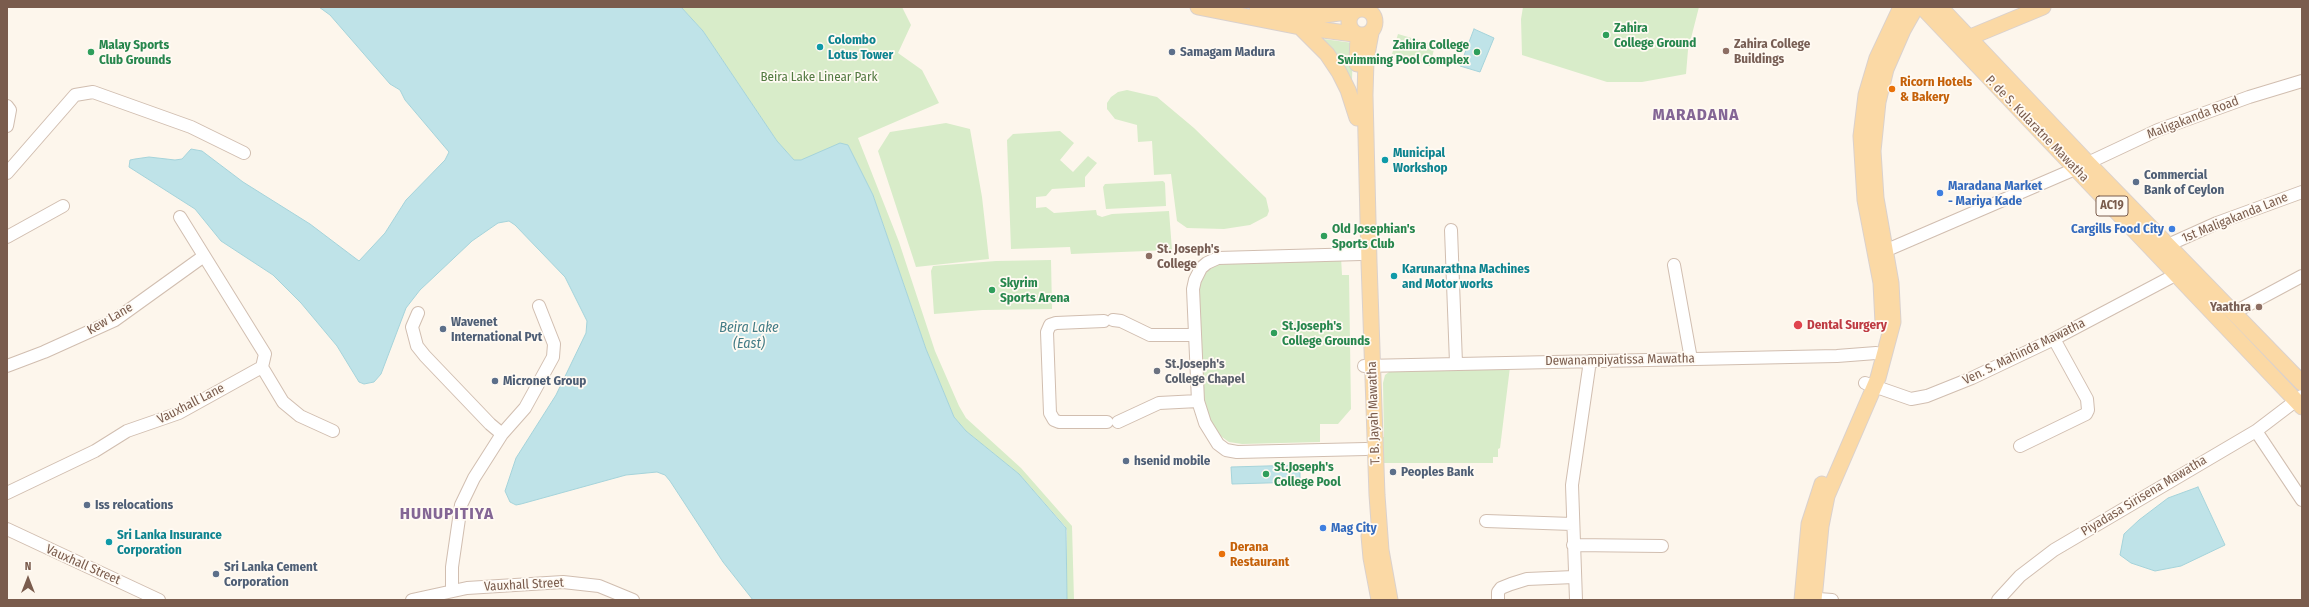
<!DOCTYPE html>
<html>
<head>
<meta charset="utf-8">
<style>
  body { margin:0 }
  #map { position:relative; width:2309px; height:607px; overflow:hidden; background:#fdf6ec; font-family:"Fira Sans Condensed",sans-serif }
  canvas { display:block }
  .frame { position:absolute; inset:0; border:8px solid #7a5c4d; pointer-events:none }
  .north { position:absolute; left:8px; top:559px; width:40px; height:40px; -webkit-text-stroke:3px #fffaf3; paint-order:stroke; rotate:0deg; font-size:11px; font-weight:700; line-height:16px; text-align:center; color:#7a5c4d }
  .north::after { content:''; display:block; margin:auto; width:14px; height:18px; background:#7a5c4d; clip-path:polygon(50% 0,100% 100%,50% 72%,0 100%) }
</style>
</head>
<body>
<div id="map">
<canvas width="2309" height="607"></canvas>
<div class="frame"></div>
<div class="north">N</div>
</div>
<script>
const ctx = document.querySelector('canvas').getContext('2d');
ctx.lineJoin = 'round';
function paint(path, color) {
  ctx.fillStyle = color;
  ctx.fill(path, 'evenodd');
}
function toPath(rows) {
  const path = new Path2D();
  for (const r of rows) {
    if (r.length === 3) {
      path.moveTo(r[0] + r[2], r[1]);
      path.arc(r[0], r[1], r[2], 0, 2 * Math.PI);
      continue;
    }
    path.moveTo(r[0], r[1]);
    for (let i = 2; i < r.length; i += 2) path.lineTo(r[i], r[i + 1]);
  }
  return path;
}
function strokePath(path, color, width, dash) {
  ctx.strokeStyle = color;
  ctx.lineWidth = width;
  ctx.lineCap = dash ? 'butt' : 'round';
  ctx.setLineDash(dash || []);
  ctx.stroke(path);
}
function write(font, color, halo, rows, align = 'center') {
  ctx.font = font + ' "Fira Sans Condensed",sans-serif';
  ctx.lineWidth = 3.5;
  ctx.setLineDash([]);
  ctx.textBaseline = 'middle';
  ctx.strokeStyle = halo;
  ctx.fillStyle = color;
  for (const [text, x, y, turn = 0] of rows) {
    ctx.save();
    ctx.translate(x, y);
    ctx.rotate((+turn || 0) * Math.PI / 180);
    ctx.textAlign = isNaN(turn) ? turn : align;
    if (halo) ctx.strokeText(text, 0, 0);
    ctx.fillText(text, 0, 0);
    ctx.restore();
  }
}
paint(toPath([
  [681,7,902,7,911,25,898,53,922,70,939,103,858,138,899,242,935,351,959,406,966,418,1021,468,1072,526,1074,600,1067,600,1067,531,1065,526,1019,474,966,431,954,417,926,349,873,195,848,145,801,160,794,160,777,141,703,31],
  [1523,7,1699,7,1688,50,1686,74,1642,82,1607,82,1522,55,1521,19],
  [1398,34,1435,45,1430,66,1392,54],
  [1316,38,1353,43,1352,81],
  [1127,90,1157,97,1194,128,1266,198,1269,211,1267,216,1250,225,1224,229,1187,228,1177,221,1171,174,1154,175,1152,141,1138,142,1137,125,1115,119,1107,109,1107,103,1111,97,1118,92],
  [946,123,970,129,982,197,989,259,916,267,878,151,890,132],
  [1060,131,1074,143,1060,160,1073,172,1088,156,1097,163,1085,177,1085,187,1052,189,1046,196,1036,197,1036,208,1046,207,1054,213,1096,210,1097,215,1102,217,1112,214,1169,211,1172,250,1071,254,1070,247,1011,249,1007,140,1013,134],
  [1163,181,1165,183,1166,206,1106,209,1103,187,1105,184],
  [1341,257,1342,275,1349,275,1351,409,1338,424,1320,424,1320,442,1242,444,1229,442,1222,437,1216,431,1204,408,1197,286,1201,277,1216,264,1228,262],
  [1051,260,1052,309,983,310,934,314,931,271,933,266,996,261],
  [1510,367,1500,448,1498,449,1498,457,1493,457,1493,463,1380,463,1379,437,1384,437,1383,383,1385,375,1389,372]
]), '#d8ecc9');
const water = toPath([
  [319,7,681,7,703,31,777,141,794,160,801,160,840,143,848,145,873,195,926,349,954,417,966,431,1019,474,1066,528,1067,600,753,600,723,562,670,481,665,475,657,472,626,475,521,504,516,505,510,502,505,491,516,458,556,395,586,333,587,321,565,277,515,225,509,221,498,223,472,241,420,290,406,308,381,374,374,382,364,384,359,382,337,346,301,303,273,275,221,241,195,209,129,167,130,160,135,159,149,157,175,160,182,159,191,149,202,151,243,182,310,224,359,261,385,233,406,200,445,160,449,152,405,100,400,90,390,84,330,15,319,7],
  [1474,29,1494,38,1480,72,1460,66,1474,29],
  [1300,465,1300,482,1232,484,1231,467,1300,465],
  [2198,487,2225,545,2181,566,2155,571,2131,563,2120,555,2124,534,2139,520,2168,498,2198,487]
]);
paint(water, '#bfe3e8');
strokePath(water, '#a5d3da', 1);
const minor = toPath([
  [7,106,10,110,7,126],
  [7,173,75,95,93,92,191,127,244,153],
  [180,217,265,354,262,367],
  [1451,230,1456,363],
  [7,237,63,206],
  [2168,245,2217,223,2302,192],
  [1887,250,2075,169,2158,130,2249,97,2302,81],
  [1361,254,1218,258,1207,263,1201,268,1195,280,1193,289,1198,401,1205,423,1218,444,1226,450,1237,452,1366,449],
  [1674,265,1691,359],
  [418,313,412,327,417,346,425,356,490,424,502,434],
  [2233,313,2302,276],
  [1113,320,1121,321,1150,335,1195,335],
  [1104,321,1056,323,1050,325,1047,332,1050,413,1054,420,1059,422,1107,422],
  [7,366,44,352,115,320,204,256],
  [1364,366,1837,356,1876,353],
  [1865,383,1911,399,1927,396,1972,378,2054,339,2177,274],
  [1118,422,1159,403,1198,401],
  [2256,431,2302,500],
  [2020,446,2086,414,2088,410,2087,399,2054,339],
  [7,493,95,451,127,431,179,413,262,367,283,402,300,416,333,431],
  [1486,521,1572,524],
  [7,529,159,600],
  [1573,545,1662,546],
  [452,590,452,567,461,505,474,478,502,434,525,408,553,357,554,344,539,306],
  [1805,598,1832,600],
  [412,600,467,588,563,582,599,586,633,600],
  [1498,600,1498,592,1501,588,1511,584,1527,579,1574,577],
  [1576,600,1572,485,1590,361],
  [1998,600,2020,576,2054,550,2256,431,2302,396]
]);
const major = toPath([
  [1198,7,1300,27,1354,34],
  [1257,7,1324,15,1354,11],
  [1922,7,2302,407],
  [1940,7,2088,163,2302,383],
  [1362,22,13],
  [1300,27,1327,54,1339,72,1348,90,1357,118],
  [1371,33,1366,60,1365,95,1369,262,1377,495,1381,550,1390,600],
  [1968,38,2043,7],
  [1357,64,1358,35],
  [1883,323,1881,283,1865,200,1861,136,1866,95,1877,58,1901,7],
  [1369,536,1371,558,1379,600],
  [1802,600,1809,524,1822,484],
  [1814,600,1821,526,1827,496,1878,378,1893,322,1891,283,1876,198,1873,151,1878,102,1886,69,1903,30,1916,7]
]);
strokePath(minor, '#d1beb0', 14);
strokePath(major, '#dad1cd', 17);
strokePath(minor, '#fff', 12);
strokePath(major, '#fbd9a5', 15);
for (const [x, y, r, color] of [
  [1606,35,4,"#2e9e5b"],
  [820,47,4,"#0f9aa8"],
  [1726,51,4,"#8d6e63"],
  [91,52,4,"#2e9e5b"],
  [1172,52,4,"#5c6f8a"],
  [1477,52,4,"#2e9e5b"],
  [1892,89,4,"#e8710a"],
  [1385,160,4,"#0f9aa8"],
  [2136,182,4,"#5c6f8a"],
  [1940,193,4,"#3f7fe0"],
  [2172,229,4,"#3f7fe0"],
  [1324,236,4,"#2e9e5b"],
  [1149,256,4,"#8d6e63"],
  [1394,276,4,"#0f9aa8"],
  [992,290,4,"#2e9e5b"],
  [2259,307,4,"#8d6e63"],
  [1798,325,5,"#e0444e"],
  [443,329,4,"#5c6f8a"],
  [1274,333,4,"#2e9e5b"],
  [1157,371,4,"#6b7280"],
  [495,381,4,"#5c6f8a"],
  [1126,461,4,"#5c6f8a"],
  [1393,472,4,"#5c6f8a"],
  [1266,474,4,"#2e9e5b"],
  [87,505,4,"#5c6f8a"],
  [1323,528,4,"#3f7fe0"],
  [109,542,4,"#0f9aa8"],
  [1222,554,4,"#e8710a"],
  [216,574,4,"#5c6f8a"]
]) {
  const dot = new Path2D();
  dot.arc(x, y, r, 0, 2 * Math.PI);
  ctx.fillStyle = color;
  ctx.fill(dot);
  strokePath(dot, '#fffaf3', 1.5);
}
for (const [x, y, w] of [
  [2112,206,32]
]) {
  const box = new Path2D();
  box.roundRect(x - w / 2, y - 10, w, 20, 3);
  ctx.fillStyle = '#fffaf3';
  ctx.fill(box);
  strokePath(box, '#7a5c4d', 1);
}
write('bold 12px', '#7a5c4d', null, [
  ["AC19",2112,206]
]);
write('bold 13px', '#27864d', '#fffaf3', [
  ["Zahira",1614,28],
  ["College Ground",1614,43],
  ["Malay Sports",99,45],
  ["Club Grounds",99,60],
  ["Zahira College",1469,45,"right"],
  ["Swimming Pool Complex",1469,60,"right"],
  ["Old Josephian's",1332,229],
  ["Sports Club",1332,244],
  ["Skyrim",1000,283],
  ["Sports Arena",1000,298],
  ["St.Joseph's",1282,326],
  ["College Grounds",1282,341],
  ["St.Joseph's",1274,467],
  ["College Pool",1274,482]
], 'left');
write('bold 13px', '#0d838f', '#fffaf3', [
  ["Colombo",828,40],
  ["Lotus Tower",828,55],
  ["Municipal",1393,153],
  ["Workshop",1393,168],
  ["Karunarathna Machines",1402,269],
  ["and Motor works",1402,284],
  ["Sri Lanka Insurance",117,535],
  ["Corporation",117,550]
], 'left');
write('bold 13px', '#785e54', '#fffaf3', [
  ["Zahira College",1734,44],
  ["Buildings",1734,59],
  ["St. Joseph's",1157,249],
  ["College",1157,264],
  ["Yaathra",2251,307,"right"]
], 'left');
write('bold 13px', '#4e5e75', '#fffaf3', [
  ["Samagam Madura",1180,52],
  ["Commercial",2144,175],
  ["Bank of Ceylon",2144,190],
  ["Wavenet",451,322],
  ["International Pvt",451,337],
  ["Micronet Group",503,381],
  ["hsenid mobile",1134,461],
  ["Peoples Bank",1401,472],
  ["Iss relocations",95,505],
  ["Sri Lanka Cement",224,567],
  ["Corporation",224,582]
], 'left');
write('13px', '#537a41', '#fffaf3', [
  ["Beira Lake Linear Park",819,77]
]);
write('bold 13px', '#c56008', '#fffaf3', [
  ["Ricorn Hotels",1900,82],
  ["& Bakery",1900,97],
  ["Derana",1230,547],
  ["Restaurant",1230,562]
], 'left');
write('13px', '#7a5c4d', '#fffaf3', [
  ["Maligakanda Road",2193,118,-21],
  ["P. de S. Kularatne Mawatha",2037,129,46],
  ["1st Maligakanda Lane",2235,218,-22],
  ["Kew Lane",110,319,-30],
  ["Ven. S. Mahinda Mawatha",2024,352,-26],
  ["Dewanampiyatissa Mawatha",1620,360,-1],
  ["Vauxhall Lane",191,404,-27],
  ["T. B. Jayah Mawatha",1374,413,-92],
  ["Piyadasa Sirisena Mawatha",2144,496,-31],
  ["Vauxhall Street",83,565,24],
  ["Vauxhall Street",524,585,-3]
]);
write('bold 13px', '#366cbe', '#fffaf3', [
  ["Maradana Market",1948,186],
  ["- Mariya Kade",1948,201],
  ["Cargills Food City",2164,229,"right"],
  ["Mag City",1331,528]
], 'left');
write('bold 13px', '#be3a42', '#fffaf3', [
  ["Dental Surgery",1807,325]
], 'left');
write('bold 13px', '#5b616d', '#fffaf3', [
  ["St.Joseph's",1165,364],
  ["College Chapel",1165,379]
], 'left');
write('italic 14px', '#437c86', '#fffaf3', [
  ["Beira Lake",749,328],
  ["(East)",749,344]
]);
ctx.letterSpacing = '1px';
write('bold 17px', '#846695', '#fffaf3', [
  ["MARADANA",1696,115],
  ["HUNUPITIYA",447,514]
]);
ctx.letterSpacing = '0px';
</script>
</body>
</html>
